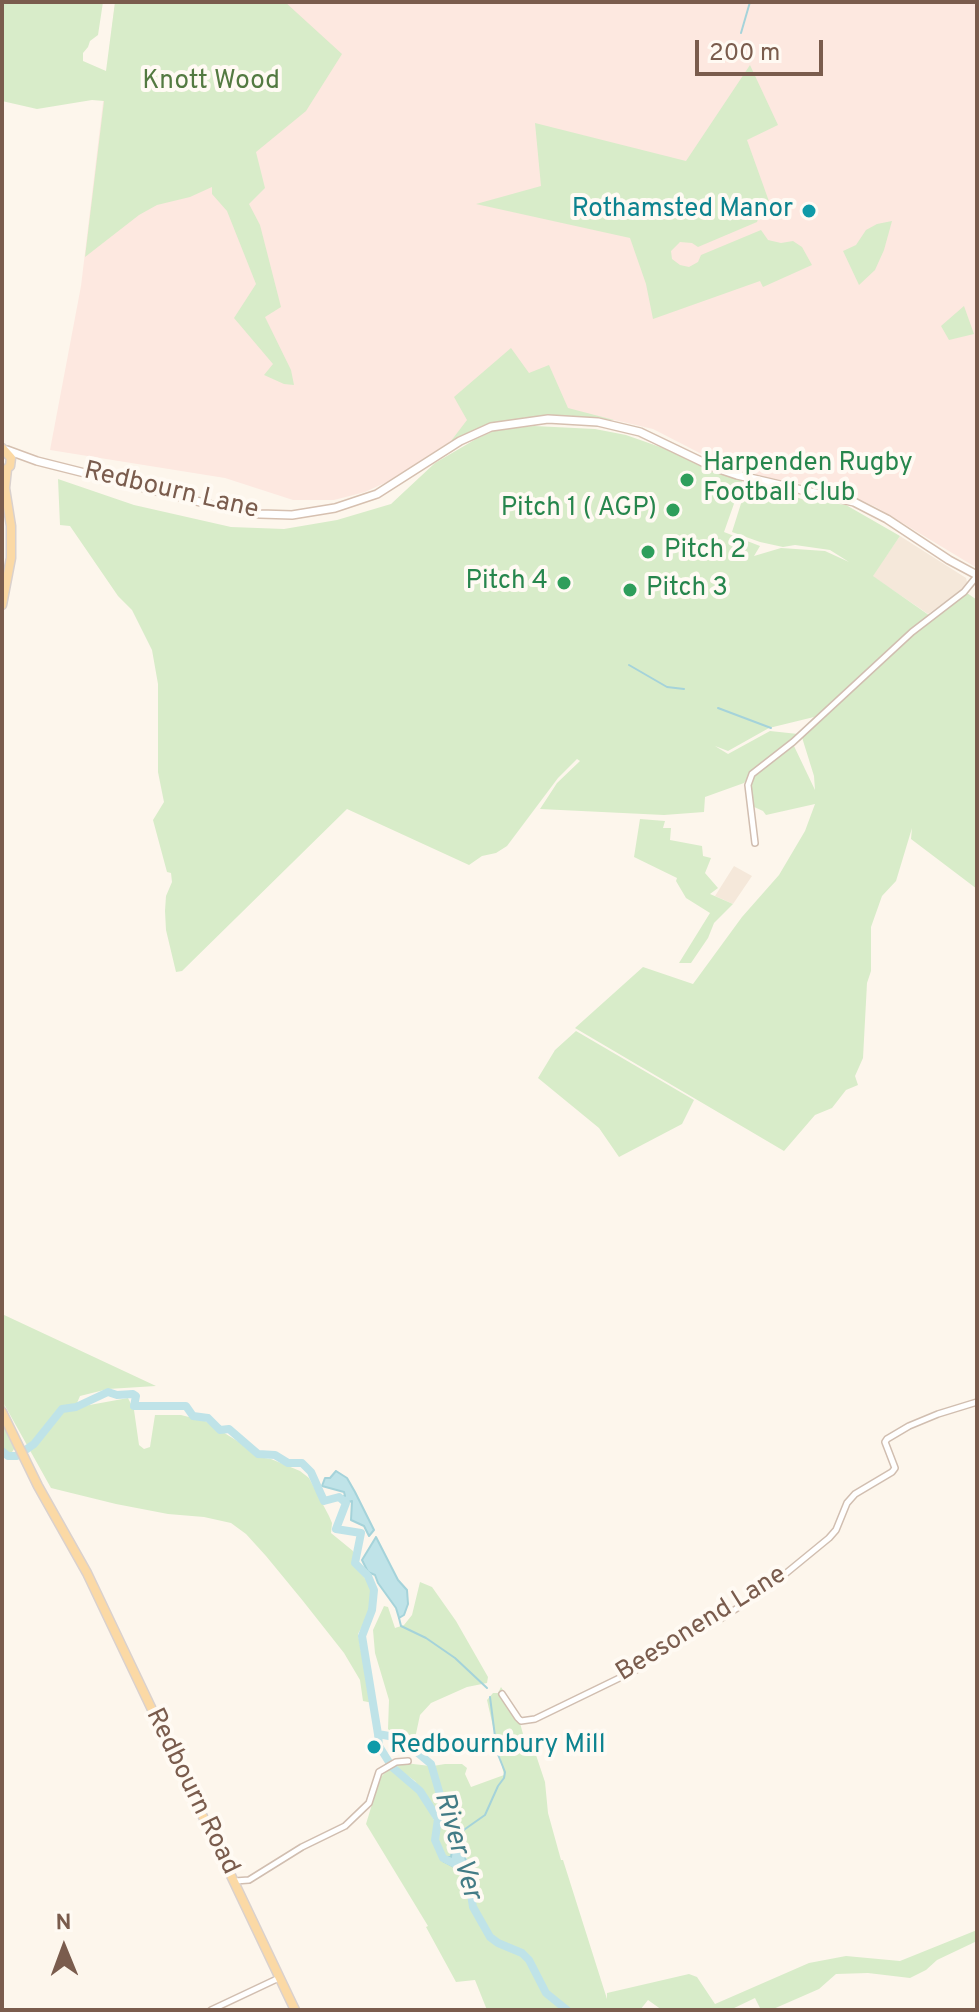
<!DOCTYPE html>
<html>
<head>
<meta charset="utf-8">
<style>
  body { margin:0 }
  #map { position:relative; width:979px; height:2012px; overflow:hidden; background:#fdf6ec; font-family:Overpass,sans-serif }
  canvas { display:block }
  .frame { position:absolute; inset:0; border:4px solid #7a5c4d; pointer-events:none }
  .north { position:absolute; left:24px; top:1908px; width:80px; height:80px; -webkit-text-stroke:6px #fffaf3; paint-order:stroke; rotate:359deg; font-size:22px; font-weight:700; line-height:32px; text-align:center; color:#7a5c4d }
  .north::after { content:''; display:block; margin:auto; width:28px; height:36px; background:#7a5c4d; clip-path:polygon(50% 0,100% 100%,50% 72%,0 100%) }
  .scale { position:absolute; left:695px; top:40px; width:128px; height:36px; box-sizing:border-box; border:4px solid #7a5c4d; border-top:0; padding-left:10px; font-size:24px; line-height:28px; white-space:nowrap; color:#7a5c4d; -webkit-text-stroke:6px #fffaf3; paint-order:stroke }
</style>
</head>
<body>
<div id="map">
<canvas width="979" height="2012"></canvas>
<div class="frame"></div>
<div class="north">N</div>
<div class="scale">200 m</div>
</div>
<script>
const ctx = document.querySelector('canvas').getContext('2d');
ctx.lineJoin = 'round';
function paint(path, color) {
  ctx.fillStyle = color;
  ctx.fill(path, 'evenodd');
}
function toPath(rows) {
  const path = new Path2D();
  for (const r of rows) {
    path.moveTo(r[0], r[1]);
    for (let i = 2; i < r.length; i += 2) path.lineTo(r[i], r[i + 1]);
  }
  return path;
}
function strokePath(path, color, width, dash) {
  ctx.strokeStyle = color;
  ctx.lineWidth = width;
  ctx.lineCap = dash ? 'butt' : 'round';
  ctx.setLineDash(dash || []);
  ctx.stroke(path);
}
function write(font, color, halo, rows, align = 'center') {
  ctx.font = font + ' Overpass,sans-serif';
  ctx.lineWidth = 8;
  ctx.setLineDash([]);
  ctx.textBaseline = 'middle';
  ctx.strokeStyle = halo;
  ctx.fillStyle = color;
  for (const [text, x, y, turn = 0] of rows) {
    ctx.save();
    ctx.translate(x, y);
    ctx.rotate((+turn || 0) * Math.PI / 180);
    ctx.textAlign = isNaN(turn) ? turn : align;
    if (halo) ctx.strokeText(text, 0, 0);
    ctx.fillText(text, 0, 0);
    ctx.restore();
  }
}
paint(toPath([
  [900,536,966,578,968,586,928,614,872,576],
  [734,866,752,876,733,904,715,896]
]), '#f5e8da');
paint(toPath([
  [115,2,977,2,977,568,876,507,840,491,760,476,725,466,653,429,614,420,528,417,492,423,451,441,389,481,365,492,334,500,293,500,225,478,50,450,81,286]
]), '#fde8e0');
paint(toPath([
  [2,2,103,2,98,35,90,41,88,47,83,53,83,61,106,71,115,2,285,2,342,54,306,111,256,152,265,188,249,204,260,225,281,307,265,317,291,370,294,385,284,384,264,375,273,364,234,318,256,284,227,211,212,194,212,187,190,197,157,205,139,215,85,257,104,101,92,100,37,109,2,101],
  [750,65,778,125,747,140,771,207,760,213,757,222,698,247,692,243,680,242,671,251,672,259,680,265,689,267,698,262,701,255,761,230,768,240,781,243,793,241,802,247,812,265,763,287,760,281,653,319,646,284,630,238,476,204,541,186,535,123,686,161],
  [892,221,884,250,875,270,859,285,843,251,856,245,866,230,877,224],
  [964,306,974,334,949,340,941,326],
  [511,348,529,373,549,365,568,408,614,420,528,417,492,423,451,441,467,420,454,397],
  [534,426,595,429,626,435,680,454,742,481,724,532,760,546,754,556,781,548,825,551,849,562,830,550,795,545,783,547,760,542,732,532,744,494,744,482,802,499,846,505,900,536,873,576,933,618,967,593,977,600,977,889,911,839,912,828,896,881,882,896,871,927,871,971,867,983,863,1058,855,1076,858,1085,846,1090,832,1108,815,1115,784,1151,575,1028,643,967,693,984,742,917,779,875,805,831,815,804,766,815,763,811,752,806,749,788,753,777,794,746,815,790,814,776,800,731,814,717,769,728,728,751,715,746,728,754,770,731,798,734,753,770,744,783,705,797,704,812,664,815,540,809,557,783,580,761,577,759,558,778,507,846,496,853,482,856,469,865,347,809,182,971,176,972,166,930,165,911,166,896,172,882,171,873,167,872,153,820,164,802,158,772,158,684,152,650,132,610,118,596,70,526,60,525,58,479,134,505,231,527,284,529,337,520,391,504,435,463,476,439,496,430],
  [640,819,665,821,663,828,671,828,670,840,702,846,703,856,711,858,705,873,718,888,710,894,733,904,714,923,708,938,691,963,679,963,710,913,686,898,676,881,677,878,634,857],
  [576,1031,694,1100,682,1124,619,1157,599,1128,538,1078,555,1050],
  [2,1314,156,1386,108,1389,80,1396,77,1403,84,1406,128,1398,134,1410,139,1445,144,1449,150,1447,155,1415,181,1415,205,1421,247,1447,258,1457,271,1459,300,1471,309,1478,329,1516,332,1523,331,1533,353,1551,353,1565,369,1583,371,1595,368,1615,358,1634,365,1674,373,1703,363,1701,360,1680,344,1653,303,1601,266,1556,246,1534,231,1523,204,1517,168,1514,116,1504,51,1488,4,1404,19,1442,12,1452,2,1454],
  [420,1582,432,1587,456,1621,488,1677,487,1683,467,1687,431,1703,420,1715,414,1743,394,1735,388,1729,389,1700,375,1653,373,1630,384,1606,388,1607,395,1628,404,1625,412,1615],
  [501,1687,508,1698,506,1707,520,1723,523,1734,536,1755,545,1782,548,1813,561,1860,563,1860,607,1999,607,1993,689,1974,697,1977,715,2004,809,1963,846,1956,900,1961,977,1930,977,1941,937,1960,926,1970,910,1978,868,1973,836,1974,819,1989,771,2010,761,2010,755,1998,730,2010,662,2010,648,2000,640,2010,570,2010,547,1992,530,1959,523,1951,491,1936,473,1907,472,1892,475,1889,465,1853,460,1850,460,1835,444,1804,436,1780,433,1766,445,1764,462,1764,467,1768,465,1774,471,1787,504,1775,487,1700,493,1693,498,1693],
  [405,1763,430,1766,441,1803,453,1828,451,1857,446,1857,438,1840,440,1819,434,1809,415,1781,393,1765],
  [390,1767,421,1796,435,1822,433,1838,440,1858,444,1862,461,1871,472,1909,489,1938,497,1945,521,1953,528,1962,544,1995,564,2010,487,2010,475,1980,456,1982,426,1927,428,1926,366,1824,380,1778]
]), '#d8ecc9');
const water = toPath([
  [336,1471,347,1478,355,1492,374,1530,369,1536,364,1526,351,1520,352,1501,346,1503,339,1497,345,1496,344,1492,322,1486,325,1478,330,1478,336,1471],
  [376,1537,398,1580,407,1590,408,1604,404,1615,399,1618,396,1608,378,1583,375,1575,368,1572,362,1560,376,1537],
  [455,1828,459,1835,459,1851,464,1854,475,1889,473,1895,469,1896,462,1871,443,1861,446,1857,451,1857,455,1828]
]);
paint(water, '#bfe3e8');
strokePath(water, '#a5d3da', 2);
strokePath(toPath([
  [741,33,750,2],
  [629,665,667,687,684,689],
  [718,708,771,728],
  [399,1618,401,1626,426,1638,455,1658,487,1688],
  [458,1834,485,1815,498,1786,504,1778,505,1772,497,1752,490,1697]
]), '#a5d3da', 2);
strokePath(toPath([
  [2,1451,8,1456,17,1456,34,1444,62,1409,76,1407,108,1392,117,1395,133,1394,136,1396,134,1406,186,1406,193,1416,208,1418,220,1430,229,1429,258,1454,275,1455,288,1463,302,1463,311,1472,324,1501,339,1497,346,1503,336,1529,361,1533,355,1563,368,1576,374,1590,372,1610,362,1636,378,1734,400,1738,431,1764,443,1805,455,1828,455,1837],
  [378,1734,379,1746,392,1767,420,1791,438,1819,435,1840,443,1858,453,1863],
  [470,1888,473,1907,490,1937,498,1943,522,1953,529,1960,546,1993,567,2010]
]), '#bfe3e8', 8);
const minor = toPath([
  [755,843,748,785,752,774,793,742,912,632,964,592,977,576],
  [502,1694,518,1718,521,1721,535,1719,638,1669,673,1643,722,1618,768,1588,829,1538,836,1530,847,1503,855,1494,892,1472,895,1468,885,1442,887,1439,909,1426,938,1414,977,1402],
  [235,1881,249,1880,302,1847,345,1826,369,1803,379,1772,396,1762,408,1761],
  [211,2010,279,1978]
]);
const secondary = toPath([
  [7,450,37,461,224,508,260,514,292,515,335,508,377,494,460,441,491,427,548,419,598,422,640,432,713,467,737,475,854,502,887,519,949,560,977,575]
]);
const primary = toPath([
  [2,448,11,458,10,466,3,472],
  [2,605,11,558,11,526,5,488,7,469],
  [2,1412,38,1486,87,1573,295,2010]
]);
strokePath(minor, '#d1beb0', 8);
strokePath(secondary, '#d6c0b0', 10);
strokePath(primary, '#dad1cd', 11);
strokePath(minor, '#fff', 5);
strokePath(secondary, '#fff', 7);
strokePath(primary, '#fbd9a5', 8);
for (const [x, y, r, color] of [
  [809,211,8,"#0f9aa8"],
  [687,480,8,"#2e9e5b"],
  [673,510,8,"#2e9e5b"],
  [648,552,8,"#2e9e5b"],
  [564,583,8,"#2e9e5b"],
  [630,590,8,"#2e9e5b"],
  [374,1747,8,"#0f9aa8"]
]) {
  const dot = new Path2D();
  dot.arc(x, y, r, 0, 2 * Math.PI);
  ctx.fillStyle = color;
  ctx.fill(dot);
  strokePath(dot, '#fffaf3', 3);
}
write('26px', '#537a41', '#fffaf3', [
  ["Knott Wood",211,83]
]);
write('26px', '#0d838f', '#fffaf3', [
  ["Rothamsted Manor",793,211],
  ["Redbournbury Mill",390,1747,"left"]
], 'right');
write('26px', '#27864d', '#fffaf3', [
  ["Harpenden Rugby",703,465],
  ["Football Club",703,495],
  ["Pitch 1 ( AGP)",657,510,"right"],
  ["Pitch 2",664,552],
  ["Pitch 4",548,583,"right"],
  ["Pitch 3",646,590]
], 'left');
write('26px', '#7a5c4d', '#fffaf3', [
  ["Redbourn Lane",171,492,13],
  ["Beesonend Lane",702,1625,-32],
  ["Redbourn Road",191,1792,64]
]);
write('italic 28px', '#437c86', '#fffaf3', [
  ["River Ver",456,1846,74]
]);
</script>
</body>
</html>
